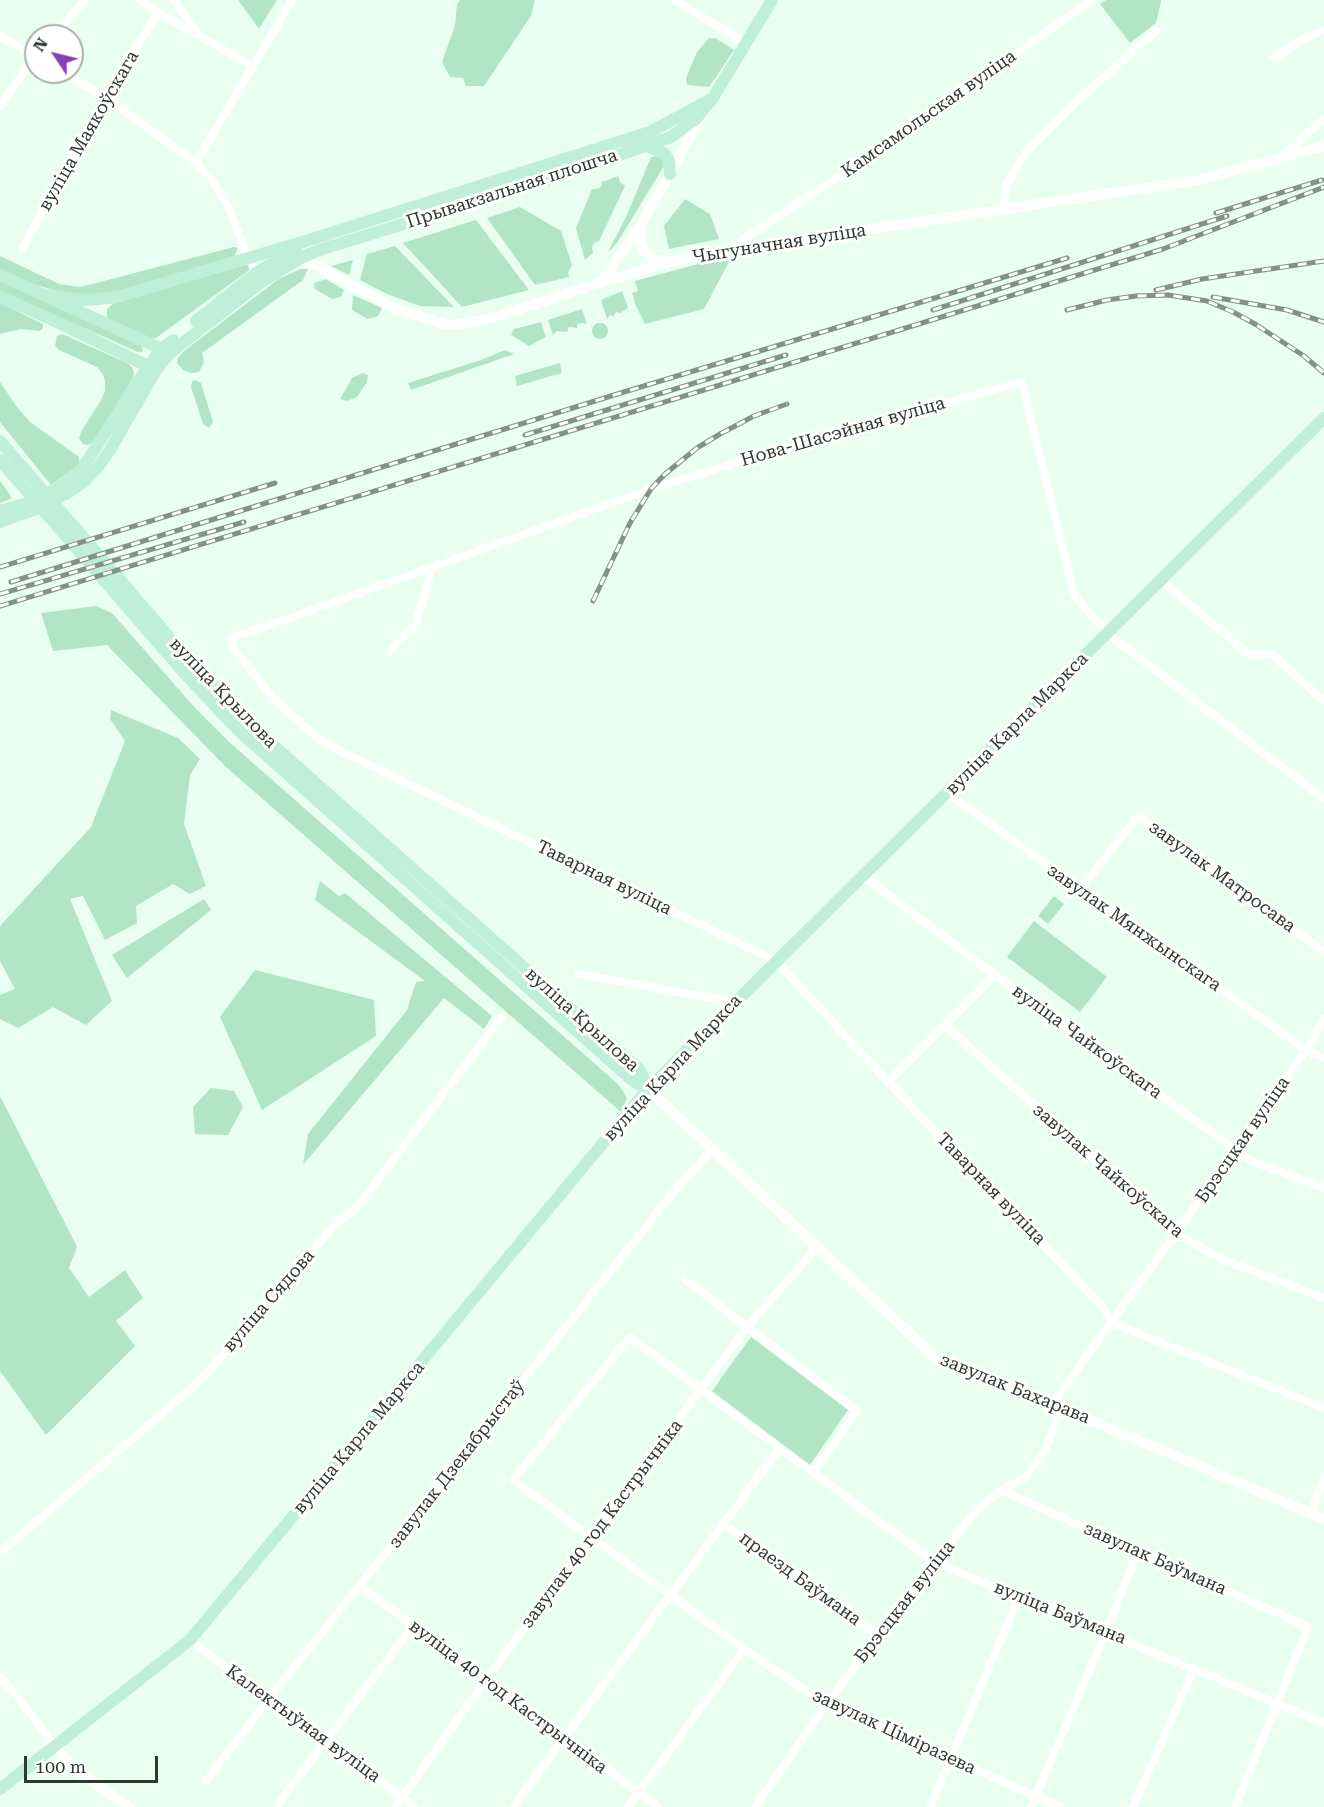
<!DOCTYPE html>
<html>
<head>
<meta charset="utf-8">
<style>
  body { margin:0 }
  #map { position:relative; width:1324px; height:1807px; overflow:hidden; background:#e9fff0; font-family:"Roboto Serif",serif }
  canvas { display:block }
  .north { position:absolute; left:24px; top:24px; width:60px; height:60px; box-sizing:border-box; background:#fff; border:2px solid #abb0ad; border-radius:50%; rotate:305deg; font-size:16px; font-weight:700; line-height:24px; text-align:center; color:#2c3a31 }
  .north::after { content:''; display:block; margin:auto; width:21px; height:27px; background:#8343b8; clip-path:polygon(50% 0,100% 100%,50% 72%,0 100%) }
  .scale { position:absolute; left:24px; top:1756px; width:134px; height:27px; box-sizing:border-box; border:3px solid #2c3a31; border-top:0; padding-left:8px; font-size:18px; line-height:21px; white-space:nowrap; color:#2c3a31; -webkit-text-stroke:4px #fff; paint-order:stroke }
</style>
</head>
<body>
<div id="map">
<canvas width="1324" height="1807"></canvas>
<div class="north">N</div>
<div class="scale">100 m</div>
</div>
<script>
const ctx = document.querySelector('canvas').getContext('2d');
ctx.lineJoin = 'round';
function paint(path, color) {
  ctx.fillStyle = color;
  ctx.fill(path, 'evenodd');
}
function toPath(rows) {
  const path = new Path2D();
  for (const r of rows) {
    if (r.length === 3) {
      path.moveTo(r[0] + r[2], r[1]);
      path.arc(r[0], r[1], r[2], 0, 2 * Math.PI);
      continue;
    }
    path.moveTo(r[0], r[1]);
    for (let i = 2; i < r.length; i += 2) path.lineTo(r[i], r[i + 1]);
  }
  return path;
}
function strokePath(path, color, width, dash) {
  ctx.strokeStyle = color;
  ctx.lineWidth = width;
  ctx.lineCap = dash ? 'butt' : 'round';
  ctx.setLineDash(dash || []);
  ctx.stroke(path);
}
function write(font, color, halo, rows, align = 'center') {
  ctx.font = font + ' "Roboto Serif",serif';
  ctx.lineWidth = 6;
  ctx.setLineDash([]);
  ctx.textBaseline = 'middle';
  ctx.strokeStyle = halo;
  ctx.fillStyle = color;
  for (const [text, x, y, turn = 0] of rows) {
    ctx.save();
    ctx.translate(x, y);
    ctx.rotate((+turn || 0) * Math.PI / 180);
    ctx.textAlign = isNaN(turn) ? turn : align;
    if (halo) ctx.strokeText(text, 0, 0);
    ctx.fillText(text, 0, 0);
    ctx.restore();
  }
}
paint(toPath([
  [238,0,277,0,259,29],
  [460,0,535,0,531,16,484,86,466,86,463,78,450,77,442,62,455,26,457,4],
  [1106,0,1161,0,1161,1,1156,23,1130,43,1100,4],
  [709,38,715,38,734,50,709,87,687,85,686,78,697,52],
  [657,156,662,160,664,166,617,243,608,252,627,215,651,157],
  [618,176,620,182,625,186,599,241,594,243,592,247,593,253,585,260,576,228,592,189,600,188,602,182],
  [685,199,710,214,719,239,669,249,664,226],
  [520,207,561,231,572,265,568,272,569,277,535,285,487,218],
  [476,220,529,290,462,307,403,243],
  [395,246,454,307,420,306,387,294,360,280,367,254],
  [234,247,238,248,234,257,122,291,89,295,66,293,28,283,0,270,0,256,59,284,81,287],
  [728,256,730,260,704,309,645,324,636,306,632,293,638,291,635,281],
  [353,260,349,275,331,266],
  [248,264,250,268,248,271,156,338,150,338,109,320,107,316,107,309,114,303],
  [301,269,308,269,303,280,202,353,204,362,199,372,191,373,183,370,177,363,178,358,184,351,280,278],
  [326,279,344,290,341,297,332,299,315,289,314,283],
  [0,281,141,346,143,349,142,352,138,352,0,291],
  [622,291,628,308,620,313,616,312,614,316,610,315,607,319,601,300],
  [353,295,382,308,378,316,368,319,352,310],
  [0,303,43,324,43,328,40,331,21,329,0,334],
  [582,309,587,324,581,323,577,325,577,328,569,327,567,332,557,331,553,335,548,320],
  [541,322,546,337,529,346,511,335,514,329],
  [600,331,8],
  [62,334,127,363,132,367,134,373,133,378,94,442,88,445,83,444,79,438,81,432,101,400,105,391,105,380,102,373,97,367,59,350,55,346,57,336],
  [505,350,514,354,411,390,408,383,481,360],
  [560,363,562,373,517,386,515,376],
  [363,373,368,375,367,382,357,397,347,401,340,399,352,378],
  [195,380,201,383,213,422,209,428,203,424,191,387,192,382],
  [0,382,17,407,30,422,79,457,79,462,77,466,51,485,0,422],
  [0,481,12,498,0,503],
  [96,606,112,613,195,708,228,741,619,1085,627,1098,621,1112,226,767,107,645,53,651,41,613],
  [111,710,178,738,200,759,190,775,184,824,206,886,190,894,173,884,136,906,137,923,105,940,83,896,70,899,112,1001,86,1025,53,1007,18,1028,0,1019,0,995,15,989,0,961,0,926,91,827,125,741,110,719],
  [320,881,339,896,345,893,492,1016,484,1029,444,998,303,1165,308,1134,407,1010,416,982,425,981,315,900],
  [1054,896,1064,904,1048,924,1038,916],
  [204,899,211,910,127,978,112,955],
  [1034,921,1107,977,1080,1012,1007,957],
  [255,970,374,1000,376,1036,262,1110,220,1017],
  [211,1088,234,1091,243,1107,228,1135,195,1134,193,1107],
  [0,1096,77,1247,69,1268,89,1297,125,1270,143,1298,116,1321,135,1346,46,1435,0,1371],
  [751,1337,848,1410,810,1465,712,1391]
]), '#b1e5c3');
strokePath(toPath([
  [140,0,158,13,253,66],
  [174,0,198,34],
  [674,0,746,43],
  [0,36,36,57],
  [53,36,85,0],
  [1273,58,1305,38,1324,30],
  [62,72,105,97,196,163,215,184,229,208,248,258,259,277],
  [0,106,36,55],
  [1279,158,1324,119],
  [196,163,292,0],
  [1003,211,1006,186,1026,152,1076,102,1156,31],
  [22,249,105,97,158,13],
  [726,251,882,148,1092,0],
  [1162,581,1250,655,1272,654,1324,701],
  [390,652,397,642,415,627,432,568],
  [947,793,1306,1050,1324,1058],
  [1324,799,1108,634,1074,595,1022,382,797,444,651,489,253,631,232,637,234,649,273,698,315,736,334,748,776,961,888,1082,1102,1306,1112,1323,1324,1408],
  [862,875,995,975,1251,1161,1324,1188],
  [1080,890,1138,816,1324,952],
  [577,974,735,1002],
  [946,1026,1177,1234,1221,1259,1324,1298],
  [888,1082,995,975],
  [686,1280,857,1411,813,1473],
  [1052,1404,1236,1150,1306,1050,1324,1019],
  [1001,1490,1308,1627,1235,1807],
  [1311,1513,1324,1477],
  [722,1523,878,1636],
  [0,1553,202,1379,339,1220,355,1210,502,1017],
  [360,1586,658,1807],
  [190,1640,415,1807],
  [0,1677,17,1696,55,1746],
  [206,1781,268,1700,677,1188,712,1150],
  [278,1804,413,1626],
  [395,1807,486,1680,747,1327,816,1248],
  [513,1807,779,1449],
  [628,1807,744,1649],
  [755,1807,827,1704,934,1562,978,1509,1001,1490,1023,1479,1044,1452,1062,1408],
  [930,1807,1019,1597],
  [1031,1807,1106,1632,1138,1551],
  [1060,1807,827,1704,744,1649,513,1480,630,1337,934,1562,1324,1723],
  [1133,1807,1194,1669]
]), '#fff', 8);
strokePath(toPath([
  [642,225,640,236,644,252,654,259,666,261],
  [299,259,317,266,396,309,446,325,464,324,496,317,586,287,673,261,771,244,1199,180,1324,146],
  [601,283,642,223,703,114],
  [648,1089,938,1360,1062,1408,1324,1519],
  [55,1746,76,1771,129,1807]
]), '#fff', 10);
strokePath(toPath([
  [647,146,665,154,669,161,670,174],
  [0,275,168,352],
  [41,294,85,300,117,297,312,239,650,132,713,98,772,0],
  [0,297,55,321,154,369],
  [196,321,256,273,296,249],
  [0,441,196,668,248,723,640,1070,648,1089],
  [0,460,186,675,239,731,633,1081,648,1089],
  [0,511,31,502,61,486,82,469,149,365,161,349,173,340],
  [0,522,36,509,66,494,85,481,98,467,110,450,156,370,170,353,264,280,299,259,319,250,553,178,671,137,696,119,713,98],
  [0,1789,190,1640,648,1089,1324,418]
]), '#bfefd8', 12);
const rail = toPath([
  [1216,213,1322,180],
  [1156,290,1202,279,1324,261],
  [1213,297,1287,310,1324,322],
  [933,310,1227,216],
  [1067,310,1107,300,1136,296,1168,295,1207,301,1233,312,1255,324,1304,356,1324,373],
  [525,435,786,355],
  [0,567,275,483],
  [11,582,624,392,1067,258],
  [0,594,244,522],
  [593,601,630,523,651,489,665,474,697,448,720,434,754,416,787,404],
  [0,606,1163,249,1324,187]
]);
strokePath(rail, '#819287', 5);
strokePath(rail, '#fff', 3, [9]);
write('18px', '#2c3a31', '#fff', [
  ["Камсамольская вуліца",929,114,-35],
  ["вуліца Маякоўскага",89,131,-60],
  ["Прывакзальная плошча",512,189,-18],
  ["Чыгуначная вуліца",779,244,-9],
  ["Нова-Шасэйная вуліца",843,432,-16],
  ["вуліца Крылова",223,693,46],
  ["вуліца Карла Маркса",1017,724,-45],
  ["завулак Матросава",1222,877,36],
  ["Таварная вуліца",604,878,26],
  ["завулак Мянжынскага",1134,928,35],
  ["вуліца Крылова",582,1020,42],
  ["вуліца Чайкоўскага",1087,1042,36],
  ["вуліца Карла Маркса",673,1068,-47],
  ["Брэсцкая вуліца",1243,1140,-55],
  ["завулак Чайкоўскага",1108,1171,41],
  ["Таварная вуліца",991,1189,46],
  ["вуліца Сядова",269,1301,-49],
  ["завулак Бахарава",1015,1389,22],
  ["вуліца Карла Маркса",359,1438,-50],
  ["завулак Дзекабрыстаў",457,1464,-52],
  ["завулак 40 год Кастрычніка",602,1524,-53],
  ["завулак Баўмана",1155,1559,24],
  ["праезд Баўмана",800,1579,36],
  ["Брэсцкая вуліца",905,1602,-52],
  ["вуліца Баўмана",1060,1613,22],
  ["вуліца 40 год Кастрычніка",508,1697,37],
  ["Калектыўная вуліца",303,1724,36],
  ["завулак Ціміразева",894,1732,25]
]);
</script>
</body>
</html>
